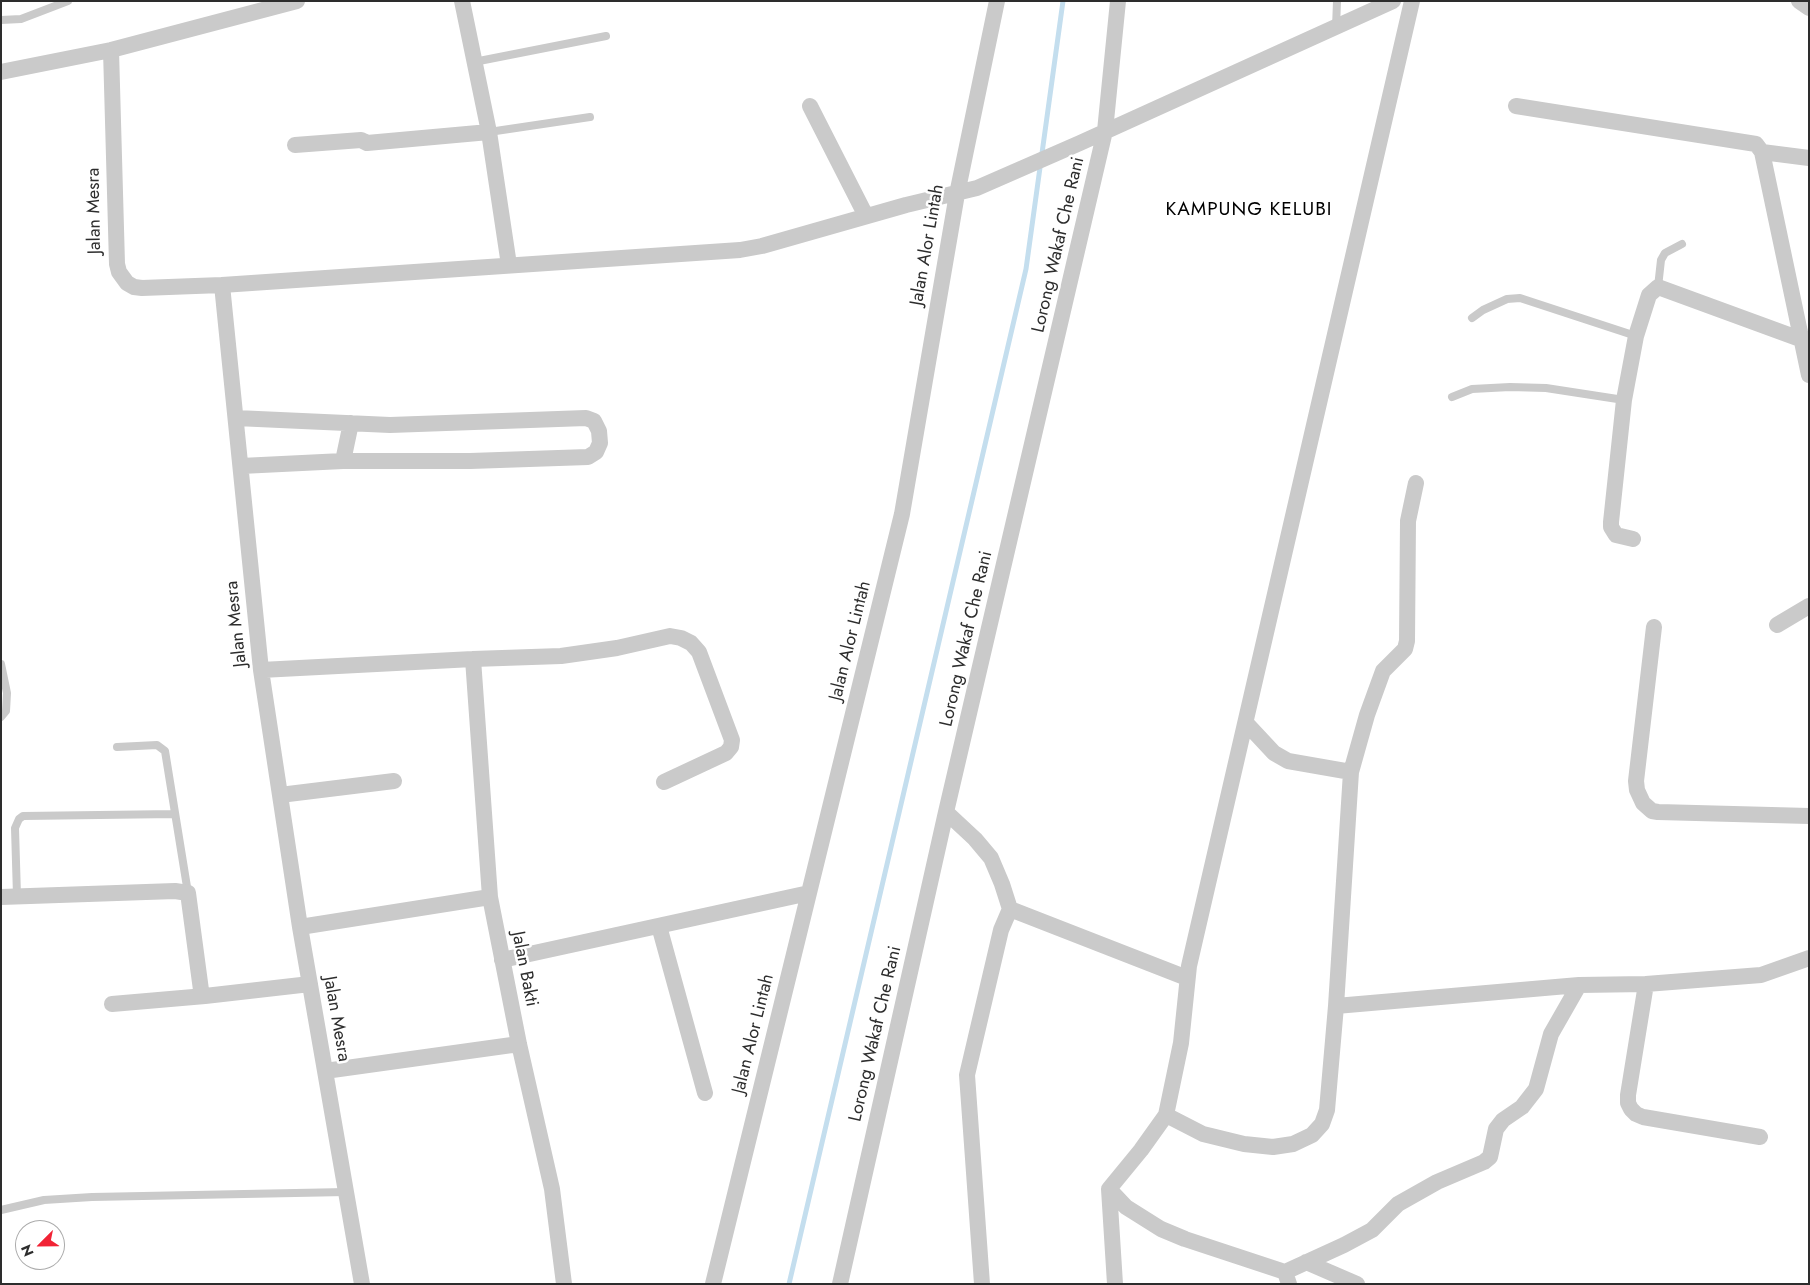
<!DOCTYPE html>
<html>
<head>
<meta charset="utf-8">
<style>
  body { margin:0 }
  #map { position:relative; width:1810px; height:1285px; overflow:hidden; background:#fff; font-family:Jost,sans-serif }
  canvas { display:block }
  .frame { position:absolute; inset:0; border:2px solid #2d2d2d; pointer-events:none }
  .north { position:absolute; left:15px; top:1220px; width:50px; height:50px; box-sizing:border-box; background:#fff; border:1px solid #ababab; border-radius:50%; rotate:247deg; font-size:14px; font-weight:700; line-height:20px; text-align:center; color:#2d2d2d }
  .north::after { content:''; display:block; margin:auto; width:18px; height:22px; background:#f12335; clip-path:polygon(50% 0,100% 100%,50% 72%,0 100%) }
</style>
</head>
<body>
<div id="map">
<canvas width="1810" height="1285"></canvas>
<div class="frame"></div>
<div class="north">N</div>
</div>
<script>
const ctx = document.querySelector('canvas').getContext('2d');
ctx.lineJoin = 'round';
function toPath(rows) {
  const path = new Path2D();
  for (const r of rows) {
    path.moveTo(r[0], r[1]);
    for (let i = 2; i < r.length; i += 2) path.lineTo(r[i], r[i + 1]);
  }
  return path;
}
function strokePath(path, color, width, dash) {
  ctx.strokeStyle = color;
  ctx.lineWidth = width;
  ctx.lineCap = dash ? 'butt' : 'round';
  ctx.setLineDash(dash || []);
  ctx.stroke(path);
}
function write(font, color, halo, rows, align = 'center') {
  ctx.font = font + ' Jost,sans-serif';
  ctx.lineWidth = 5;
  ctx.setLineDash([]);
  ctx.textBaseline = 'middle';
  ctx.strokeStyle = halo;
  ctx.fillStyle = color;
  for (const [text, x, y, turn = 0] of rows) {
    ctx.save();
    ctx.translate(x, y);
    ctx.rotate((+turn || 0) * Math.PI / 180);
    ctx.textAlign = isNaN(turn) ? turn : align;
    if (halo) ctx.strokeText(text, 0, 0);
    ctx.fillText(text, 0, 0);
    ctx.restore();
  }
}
strokePath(toPath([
  [789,1284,1026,269,1063,1]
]), '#c4deee', 5);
strokePath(toPath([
  [1,20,21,19,68,1],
  [1336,28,1337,1],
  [474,62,606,36],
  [489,132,590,117],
  [1658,287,1661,260,1665,253,1682,244],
  [1472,318,1483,310,1507,299,1520,298,1636,336],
  [1452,397,1472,389,1510,387,1546,388,1624,400],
  [1,664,7,693,6,711,1,717],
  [117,747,157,745,165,751,188,893],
  [17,896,15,828,19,819,23,816,175,814],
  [1,1210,44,1200,92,1197,346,1192]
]), '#cacaca', 8);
strokePath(toPath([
  [462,1,489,132,509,265],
  [1799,1,1809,8],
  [111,50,117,264,119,272,127,283,134,287,142,288,222,285,261,670,300,927,362,1284],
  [1,72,111,50,297,1],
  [810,106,866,216],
  [1516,106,1756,144,1762,152,1809,375],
  [295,145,361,140,367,143,489,132],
  [1762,152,1809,158],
  [222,285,740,250,762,246,906,205,977,188,1080,143,1393,1],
  [236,418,390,425,586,418,594,421,599,431,600,443,596,452,588,457,470,461,343,461,241,466],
  [343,461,351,423],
  [1633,539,1616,535,1611,527,1611,522,1624,400,1636,336,1649,295,1658,287,1800,339],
  [1777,625,1809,606],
  [1654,627,1636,781,1637,790,1643,803,1652,811,1658,812,1809,816],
  [473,659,490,897,519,1044,552,1189,564,1284],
  [261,670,473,659,561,656,617,648,670,636,681,638,691,643,699,652,732,740,731,747,726,753,664,782],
  [1246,723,1274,753,1288,761,1351,772],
  [280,795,394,781],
  [946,812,975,839,991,858,1002,884,1010,909],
  [1,897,175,891,188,893,201,990,205,996],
  [659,926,705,1093],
  [300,927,490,897],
  [502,960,809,893],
  [1646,984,1761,975,1809,958],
  [112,1004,205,996,310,984],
  [1336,1006,1579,985],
  [325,1071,519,1044],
  [1166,1115,1203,1134,1244,1144,1273,1147,1293,1144,1312,1135,1322,1124,1327,1110,1336,1006,1351,772,1367,715,1383,671,1405,649,1407,641,1408,521,1416,483],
  [1109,1189,1126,1207,1161,1229,1185,1239,1285,1272,1289,1284],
  [1306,1262,1357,1284],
  [1285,1272,1344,1245,1372,1230,1398,1204,1437,1182,1484,1162,1490,1157,1496,1129,1503,1120,1522,1107,1536,1089,1551,1034,1579,985,1646,984,1628,1095,1628,1103,1631,1109,1636,1114,1643,1117,1760,1137],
  [713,1284,902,514,957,194,997,1],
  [840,1284,946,812,1105,131,1118,1],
  [982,1284,967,1075,1001,930,1010,909,1187,978],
  [1115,1284,1109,1189,1141,1150,1166,1115,1181,1043,1189,966,1412,1]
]), '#cacaca', 16);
write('18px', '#2d2d2d', '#fff', [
  ["Jalan Mesra",95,211,-91],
  ["Jalan Alor Lintah",928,245,-80],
  ["Lorong Wakaf Che Rani",1059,245,-77],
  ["Jalan Mesra",237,624,-96],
  ["Lorong Wakaf Che Rani",967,639,-77],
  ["Jalan Alor Lintah",851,641,-76],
  ["Jalan Bakti",524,969,79],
  ["Jalan Mesra",336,1019,80],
  ["Jalan Alor Lintah",754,1034,-76],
  ["Lorong Wakaf Che Rani",876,1034,-77]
]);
ctx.letterSpacing = '1px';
write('19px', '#000', '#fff', [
  ["KAMPUNG KELUBI",1249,210]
]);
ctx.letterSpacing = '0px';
</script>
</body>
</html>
